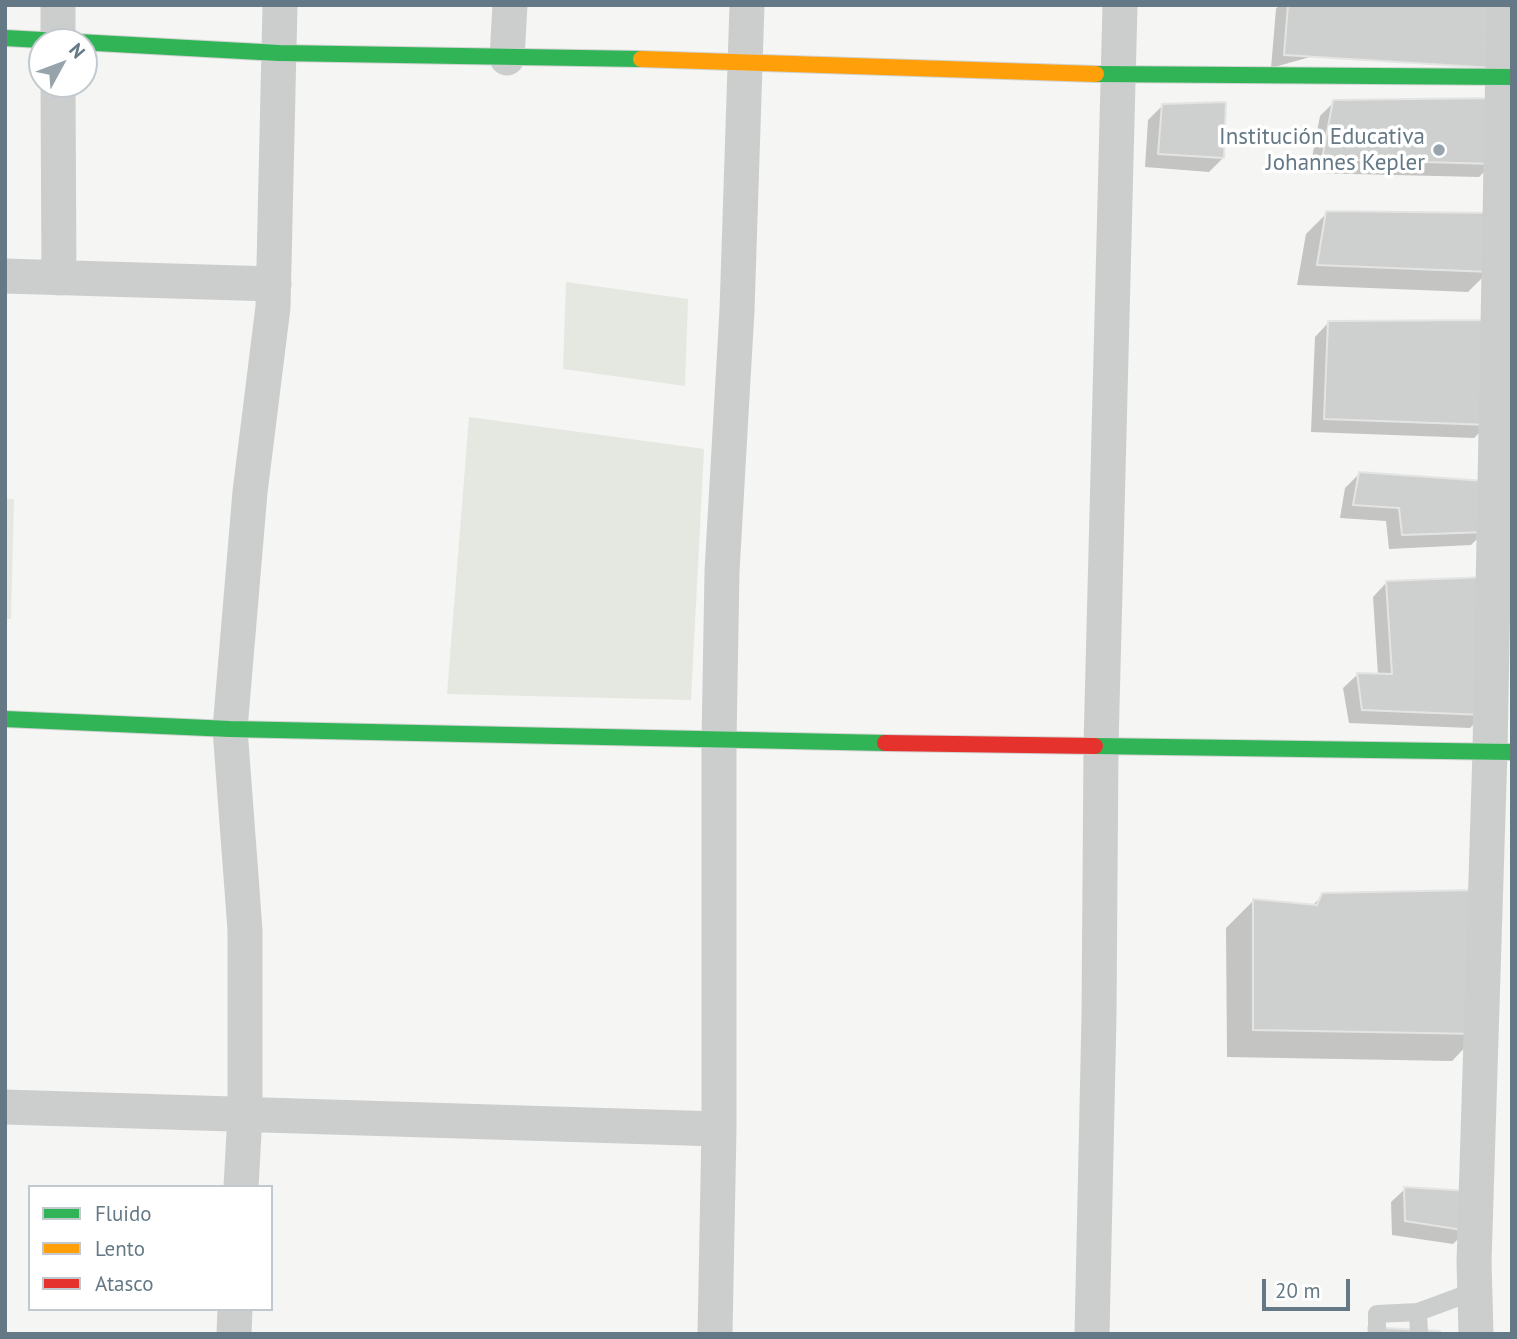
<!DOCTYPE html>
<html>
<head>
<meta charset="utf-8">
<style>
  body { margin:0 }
  #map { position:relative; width:1517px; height:1339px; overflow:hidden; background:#f5f5f3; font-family:"PT Sans",sans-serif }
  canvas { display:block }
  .frame { position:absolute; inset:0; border:7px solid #647985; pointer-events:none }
  .legend { position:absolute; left:28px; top:1185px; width:245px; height:126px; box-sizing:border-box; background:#fff; border:2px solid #c1c9ce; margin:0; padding:9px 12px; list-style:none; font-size:21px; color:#647985 }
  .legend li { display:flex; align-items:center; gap:14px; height:35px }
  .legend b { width:35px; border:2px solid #c1c9ce }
  .north { position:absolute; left:28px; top:28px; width:70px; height:70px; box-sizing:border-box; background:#fff; border:2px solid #c1c9ce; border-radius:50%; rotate:49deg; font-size:19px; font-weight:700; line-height:28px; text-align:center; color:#647985 }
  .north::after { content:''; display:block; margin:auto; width:24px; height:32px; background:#97a4ac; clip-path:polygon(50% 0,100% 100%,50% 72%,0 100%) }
  .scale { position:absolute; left:1262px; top:1279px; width:88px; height:32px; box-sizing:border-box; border:4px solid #647985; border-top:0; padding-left:9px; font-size:21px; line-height:24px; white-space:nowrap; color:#647985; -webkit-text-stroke:5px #fff; paint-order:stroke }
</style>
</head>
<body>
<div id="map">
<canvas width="1517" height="1339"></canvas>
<div class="frame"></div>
<ul class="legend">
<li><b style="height:9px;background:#30b455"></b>Fluido</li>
<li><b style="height:9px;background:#ff9f0a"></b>Lento</li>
<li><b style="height:9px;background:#e5322d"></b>Atasco</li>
</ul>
<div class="north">N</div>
<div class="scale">20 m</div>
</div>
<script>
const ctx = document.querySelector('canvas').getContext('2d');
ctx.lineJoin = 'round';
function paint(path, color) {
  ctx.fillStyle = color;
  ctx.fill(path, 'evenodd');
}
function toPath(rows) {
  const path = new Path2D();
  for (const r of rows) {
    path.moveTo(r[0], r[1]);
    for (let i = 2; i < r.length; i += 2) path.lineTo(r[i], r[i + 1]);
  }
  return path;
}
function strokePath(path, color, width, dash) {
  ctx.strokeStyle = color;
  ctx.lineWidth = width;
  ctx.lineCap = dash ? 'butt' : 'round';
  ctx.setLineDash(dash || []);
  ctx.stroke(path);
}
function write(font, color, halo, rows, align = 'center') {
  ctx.font = font + ' "PT Sans",sans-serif';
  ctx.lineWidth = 7;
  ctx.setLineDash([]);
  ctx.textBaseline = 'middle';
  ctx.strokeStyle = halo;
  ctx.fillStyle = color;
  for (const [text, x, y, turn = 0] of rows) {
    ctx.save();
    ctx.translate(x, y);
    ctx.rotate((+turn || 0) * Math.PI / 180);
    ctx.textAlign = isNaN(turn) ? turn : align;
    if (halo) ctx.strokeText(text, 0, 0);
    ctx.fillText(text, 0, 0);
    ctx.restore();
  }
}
paint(toPath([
  [566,282,688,299,685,386,563,369],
  [469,417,704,449,691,700,447,694],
  [5,499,14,499,11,619,5,619]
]), '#e5e8e1');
paint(toPath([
  [1279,5,1495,5,1271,68,1276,9],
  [1334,102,1493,163,1479,177,1309,173,1320,116],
  [1162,106,1223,158,1209,172,1145,167,1148,120],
  [1327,213,1489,271,1468,292,1297,285,1306,234],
  [1328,323,1488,424,1474,438,1311,432,1315,337],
  [1359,474,1485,531,1471,545,1389,549,1386,521,1340,518,1345,488],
  [1386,583,1484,714,1470,728,1349,723,1343,688,1357,675,1378,675,1373,597],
  [1323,895,1479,1033,1452,1061,1227,1057,1226,928,1253,901,1311,907],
  [1405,1189,1467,1230,1453,1244,1392,1235,1391,1202]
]), '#0003');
const building = toPath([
  [1288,5,1497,5,1495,68,1284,55,1288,5],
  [1492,98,1494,164,1322,159,1333,100,1492,98],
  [1226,102,1224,158,1158,154,1162,104,1226,102],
  [1326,211,1493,213,1491,272,1317,265,1326,211],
  [1489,320,1490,425,1324,419,1328,321,1489,320],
  [1359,472,1485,481,1487,532,1402,535,1399,508,1353,505,1359,472],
  [1486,577,1485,715,1362,710,1357,673,1392,674,1386,581,1486,577],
  [1471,890,1481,1034,1253,1030,1253,899,1317,905,1322,893,1471,890],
  [1404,1187,1470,1191,1469,1231,1405,1221,1404,1187],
  [1368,1327,1440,1331,1440,1334,1368,1334,1368,1327]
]);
paint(building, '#ced0d0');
strokePath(building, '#e4e4e3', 2);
const fast = toPath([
  [5,38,279,53,641,59],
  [1096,74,1512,77],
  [5,719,230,729,885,743],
  [1095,746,1512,752]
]);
const slow = toPath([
  [641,59,1096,74]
]);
const jam = toPath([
  [885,743,1095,746]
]);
strokePath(fast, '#d1d3d3', 18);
strokePath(slow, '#d1d3d3', 18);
strokePath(jam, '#d1d3d3', 18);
strokePath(toPath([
  [1377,1334,1377,1314,1418,1312],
  [1419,1334,1418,1312,1475,1291]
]), '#cccece', 18);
strokePath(toPath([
  [58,42,58,5],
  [507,58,510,5],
  [58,84,59,278],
  [5,276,274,284],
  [5,1107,719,1129],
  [241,1187,245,1115,245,930,230,729,250,492,273,307,280,5],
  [234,1334,235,1309],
  [715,1334,719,1129,719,741,722,571,737,310,747,5],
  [1092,1334,1099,1016,1101,746,1120,5],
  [1476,1334,1474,1262,1490,751,1504,5]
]), '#cccece', 35);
strokePath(fast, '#30b455', 16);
strokePath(slow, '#ff9f0a', 16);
strokePath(jam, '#e5322d', 16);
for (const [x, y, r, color] of [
  [1439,150,7,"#97a4ac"]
]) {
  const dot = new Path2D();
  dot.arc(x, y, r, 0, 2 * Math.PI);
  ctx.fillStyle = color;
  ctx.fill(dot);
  strokePath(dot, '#fff', 2.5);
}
write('23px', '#647985', '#fff', [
  ["Institución Educativa",1425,137],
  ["Johannes Kepler",1425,163]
], 'right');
</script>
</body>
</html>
